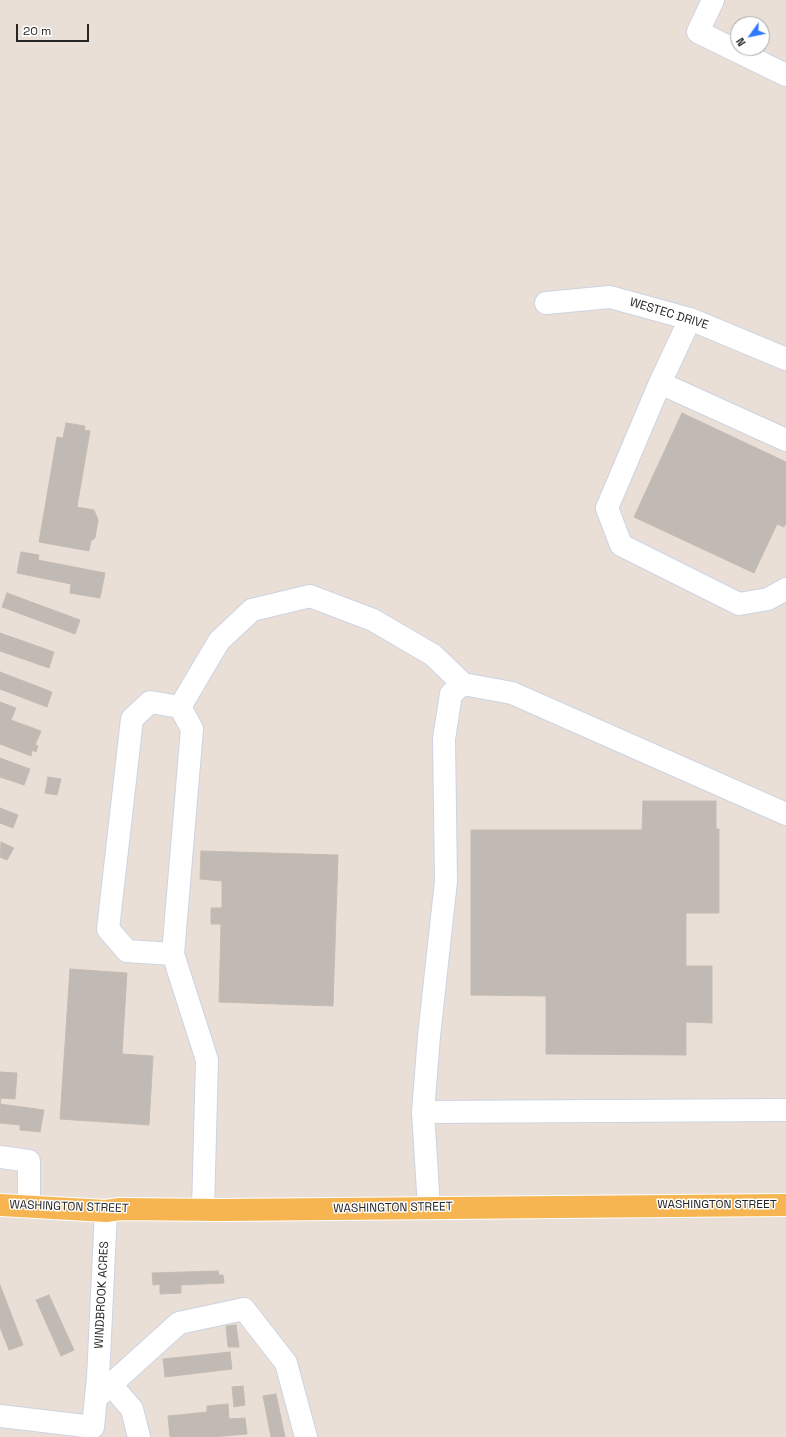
<!DOCTYPE html>
<html>
<head>
<meta charset="utf-8">
<style>
  body { margin:0 }
  #map { position:relative; width:786px; height:1437px; overflow:hidden; background:#eadfd7; font-family:"Space Grotesk",sans-serif }
  canvas { display:block }
  .north { position:absolute; left:730px; top:16px; width:40px; height:40px; box-sizing:border-box; background:#fff; border:1px solid #a8a8a8; border-radius:50%; rotate:237deg; font-size:11px; font-weight:700; line-height:16px; text-align:center; color:#262626 }
  .north::after { content:''; display:block; margin:auto; width:14px; height:18px; background:#2f77ff; clip-path:polygon(50% 0,100% 100%,50% 72%,0 100%) }
  .scale { position:absolute; left:16px; top:24px; width:73px; height:18px; box-sizing:border-box; border:2px solid #262626; border-top:0; padding-left:5px; font-size:12px; line-height:14px; white-space:nowrap; color:#262626; -webkit-text-stroke:3px #fff; paint-order:stroke }
</style>
</head>
<body>
<div id="map">
<canvas width="786" height="1437"></canvas>
<div class="north">N</div>
<div class="scale">20 m</div>
</div>
<script>
const ctx = document.querySelector('canvas').getContext('2d');
ctx.lineJoin = 'round';
function paint(path, color) {
  ctx.fillStyle = color;
  ctx.fill(path, 'evenodd');
}
function toPath(rows) {
  const path = new Path2D();
  for (const r of rows) {
    path.moveTo(r[0], r[1]);
    for (let i = 2; i < r.length; i += 2) path.lineTo(r[i], r[i + 1]);
  }
  return path;
}
function strokePath(path, color, width, dash) {
  ctx.strokeStyle = color;
  ctx.lineWidth = width;
  ctx.lineCap = dash ? 'butt' : 'round';
  ctx.setLineDash(dash || []);
  ctx.stroke(path);
}
function write(font, color, halo, rows, align = 'center') {
  ctx.font = font + ' "Space Grotesk",sans-serif';
  ctx.lineWidth = 3;
  ctx.setLineDash([]);
  ctx.textBaseline = 'middle';
  ctx.strokeStyle = halo;
  ctx.fillStyle = color;
  for (const [text, x, y, turn = 0] of rows) {
    ctx.save();
    ctx.translate(x, y);
    ctx.rotate((+turn || 0) * Math.PI / 180);
    ctx.textAlign = isNaN(turn) ? turn : align;
    if (halo) ctx.strokeText(text, 0, 0);
    ctx.fillText(text, 0, 0);
    ctx.restore();
  }
}
const building = toPath([
  [682,413,786,462,786,523,784,527,777,524,754,573,634,517,682,413],
  [66,423,85,426,84,430,90,431,77,507,94,510,98,520,95,538,91,541,89,551,39,542,57,437,63,438,66,423],
  [21,552,39,555,38,560,105,573,100,598,70,593,71,584,17,573,21,552],
  [7,593,80,620,75,634,2,607,7,593],
  [0,633,54,652,49,668,0,651,0,633],
  [0,672,52,692,47,707,0,689,0,672],
  [0,702,16,708,11,720,41,731,35,745,38,746,36,752,32,750,31,756,0,744,0,702],
  [0,758,30,769,24,785,0,777,0,758],
  [48,777,61,779,57,795,45,793,48,777],
  [643,801,716,801,716,829,719,829,719,913,686,913,686,966,712,966,712,1023,686,1022,686,1055,546,1054,546,996,471,995,471,830,642,830,643,801],
  [0,808,18,815,13,828,0,823,0,808],
  [1,842,14,848,7,860,0,857,1,842],
  [201,851,338,855,333,1006,219,1002,221,924,211,924,211,908,222,908,222,881,200,879,201,851],
  [70,969,127,973,122,1054,153,1056,149,1125,60,1119,70,969],
  [0,1072,17,1073,15,1099,1,1098,0,1104,44,1110,40,1132,20,1130,20,1125,0,1123,0,1072],
  [218,1271,219,1275,223,1275,224,1283,181,1285,181,1293,160,1294,160,1284,153,1285,152,1273,218,1271],
  [0,1285,23,1345,9,1350,0,1327,0,1285],
  [49,1295,74,1350,61,1356,36,1300,49,1295],
  [236,1325,239,1347,228,1347,226,1326,236,1325],
  [230,1352,232,1369,165,1377,163,1359,230,1352],
  [243,1386,245,1405,234,1407,232,1387,243,1386],
  [276,1394,285,1437,271,1437,263,1396,276,1394],
  [228,1404,229,1419,245,1418,247,1434,212,1437,170,1437,168,1416,207,1412,207,1406,228,1404]
]);
paint(building, '#c1b9b4');
strokePath(building, '#c5bbb1', 1);
const minor = toPath([
  [713,0,698,32,786,75],
  [546,303,610,297,690,319,786,359],
  [690,319,660,383,607,508,621,545,739,604,768,599,786,589],
  [660,383,786,440],
  [180,707,219,641,252,610,310,596,373,620,433,655,463,684],
  [173,954,192,729,180,707,150,702,132,719,108,929,127,951,173,954,207,1060,203,1210],
  [423,1112,786,1110],
  [0,1157,29,1161,29,1206],
  [429,1208,423,1112,429,1036,446,881,444,739,451,694,463,684,512,693,786,814],
  [111,1385,132,1409,139,1437],
  [96,1398,179,1323,244,1309,286,1363,306,1437],
  [0,1416,93,1427,98,1378,106,1211]
]);
const major = toPath([
  [0,1205,106,1211,120,1209,221,1210,786,1205]
]);
strokePath(minor, '#ccd3e1', 24);
strokePath(major, '#fff', 24);
strokePath(minor, '#fff', 22);
strokePath(major, '#f6b550', 22);
write('12px', '#262626', '#fff', [
  ["WESTEC DRIVE",669,314,17],
  ["WASHINGTON STREET",717,1205],
  ["WASHINGTON STREET",69,1207,2],
  ["WASHINGTON STREET",393,1208,-1],
  ["WINDBROOK ACRES",102,1295,-87]
]);
</script>
</body>
</html>
